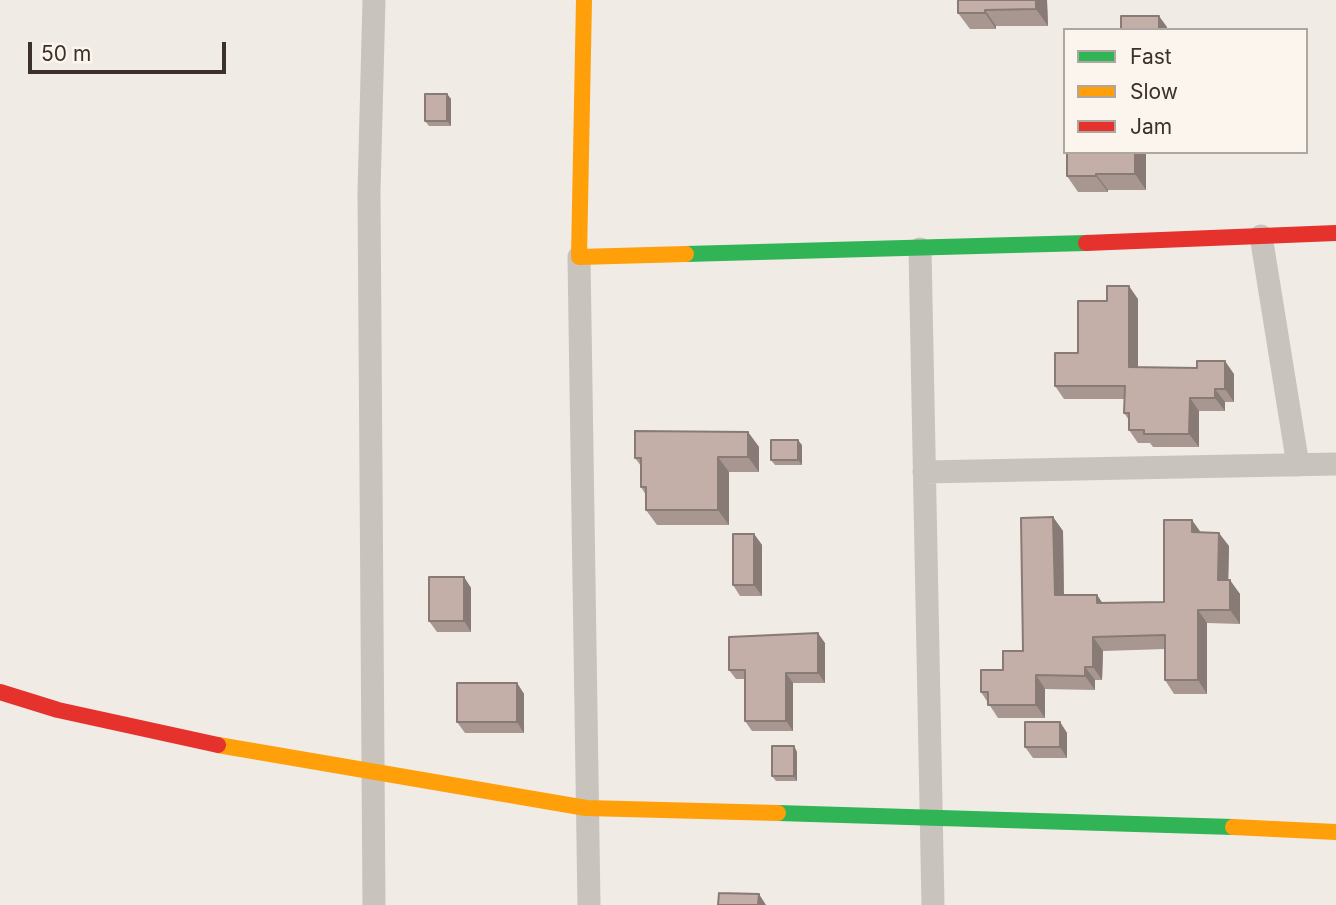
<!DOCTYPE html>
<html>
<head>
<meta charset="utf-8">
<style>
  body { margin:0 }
  #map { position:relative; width:1336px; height:905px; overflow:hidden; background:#f0ebe5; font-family:Inter,sans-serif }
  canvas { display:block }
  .legend { position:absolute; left:1063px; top:28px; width:245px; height:126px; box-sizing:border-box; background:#fbf5ee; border:2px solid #aea6a0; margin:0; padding:9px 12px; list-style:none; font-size:21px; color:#3b302b }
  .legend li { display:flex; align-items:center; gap:14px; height:35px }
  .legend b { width:35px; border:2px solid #aea6a0 }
  .scale { position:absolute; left:28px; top:42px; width:198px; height:32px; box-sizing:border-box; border:4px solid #3b302b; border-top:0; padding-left:9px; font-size:21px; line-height:24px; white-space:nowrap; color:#3b302b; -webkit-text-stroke:5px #fbf5ee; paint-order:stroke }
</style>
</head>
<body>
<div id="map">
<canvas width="1336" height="905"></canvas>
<ul class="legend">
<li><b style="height:9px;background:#30b455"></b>Fast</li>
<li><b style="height:9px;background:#ff9f0a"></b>Slow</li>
<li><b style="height:9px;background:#e5322d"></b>Jam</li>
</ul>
<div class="scale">50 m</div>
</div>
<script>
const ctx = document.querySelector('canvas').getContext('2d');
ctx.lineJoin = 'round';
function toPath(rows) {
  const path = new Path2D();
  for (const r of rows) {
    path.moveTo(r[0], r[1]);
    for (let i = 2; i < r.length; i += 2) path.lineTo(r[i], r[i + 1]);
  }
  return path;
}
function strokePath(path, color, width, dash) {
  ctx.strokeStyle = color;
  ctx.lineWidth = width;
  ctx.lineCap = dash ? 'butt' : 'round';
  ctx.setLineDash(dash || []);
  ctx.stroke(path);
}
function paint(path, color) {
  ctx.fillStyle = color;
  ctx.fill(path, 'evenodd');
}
strokePath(toPath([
  [1261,236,1298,465],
  [920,249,933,905],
  [579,257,589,905],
  [924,472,1336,464],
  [374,905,369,192,374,0]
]), '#c9c3be', 23);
strokePath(toPath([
  [686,254,1086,243],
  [778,813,1233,827]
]), '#30b455', 16);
strokePath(toPath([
  [584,0,579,257,686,254],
  [218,745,586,808,778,813],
  [1233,827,1336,832]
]), '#ff9f0a', 16);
strokePath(toPath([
  [1086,243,1336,233],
  [0,692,58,710,218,745]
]), '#e5322d', 16);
paint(toPath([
  [958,0,1047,0,1048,26,996,26,996,29,970,29,958,13],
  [447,94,451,99,451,126,429,126,425,121],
  [1146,152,1146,190,1108,190,1108,192,1078,192,1067,176],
  [1138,299,1138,367,1234,374,1234,402,1225,402,1225,411,1199,411,1199,447,1153,447,1150,443,1138,443,1129,430,1129,420,1124,413,1125,399,1064,399,1055,386,1078,353,1107,301],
  [748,432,759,447,759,472,729,472,729,525,657,525,646,510,646,495,641,487,641,466,635,458],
  [802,445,802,465,775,465,771,460],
  [1053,517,1063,531,1064,595,1097,595,1102,603,1164,602,1201,532,1229,546,1228,580,1240,594,1240,624,1207,623,1207,694,1174,694,1165,680,1165,649,1103,651,1102,680,1095,680,1095,690,1045,689,1045,718,998,718,981,692,1023,651],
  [754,534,762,545,762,596,740,596,733,585],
  [464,577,471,588,471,632,437,632,429,621],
  [825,643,825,683,793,683,793,731,752,731,745,721,745,679,736,679,729,670],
  [517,683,524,694,524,733,465,733,457,722],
  [1060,722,1067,733,1067,758,1033,758,1025,747],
  [794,746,797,752,797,781,776,781,772,776]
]), '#a89690');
paint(toPath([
  [1036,0,1047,0,1048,26,1036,9],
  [985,10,996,26,996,29,985,13],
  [1159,16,1167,27,1167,30,1159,30],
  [447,94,451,99,451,126,447,121],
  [1135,152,1146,152,1146,190,1135,174],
  [1096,174,1108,190,1108,192,1096,176],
  [1129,286,1138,299,1138,380,1129,367],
  [1225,361,1234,374,1234,402,1225,389],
  [1215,389,1225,402,1225,411,1215,398],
  [1190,398,1199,411,1199,447,1189,434],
  [748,432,759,447,759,472,748,457],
  [798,440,802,445,802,465,798,460],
  [718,457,729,472,729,525,718,510],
  [1053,517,1063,531,1064,608,1055,595],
  [1192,520,1202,534,1192,532],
  [1219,533,1229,546,1228,594,1218,580],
  [754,534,762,545,762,596,754,585],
  [464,577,471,588,471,632,464,621],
  [1230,580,1240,594,1240,624,1230,610],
  [1097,595,1106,608,1097,603],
  [1198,610,1207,623,1207,694,1198,680],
  [818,633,825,643,825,683,818,673],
  [1093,637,1103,651,1102,680,1093,667],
  [1085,667,1095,680,1095,690,1085,676],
  [786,673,793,683,793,731,786,721],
  [1036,675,1045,689,1045,718,1036,705],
  [517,683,524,694,524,733,517,722],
  [1060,722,1067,733,1067,758,1060,747],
  [794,746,797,752,797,781,794,776],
  [759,894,766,905,758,905]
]), '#887a75');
const building = toPath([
  [958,0,1036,0,1036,9,985,10,985,13,958,13,958,0],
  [1121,16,1159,16,1159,30,1121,30,1121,16],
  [425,94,447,94,447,121,425,121,425,94],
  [1067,152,1135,152,1135,174,1096,174,1096,176,1067,176,1067,152],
  [1107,286,1129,286,1129,367,1197,368,1197,361,1225,361,1225,389,1215,389,1215,398,1190,398,1189,434,1144,434,1144,430,1129,430,1129,413,1124,413,1125,386,1055,386,1055,353,1078,353,1078,301,1107,301,1107,286],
  [635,431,748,432,748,457,718,457,718,510,646,510,646,487,641,487,641,458,635,458,635,431],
  [771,440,798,440,798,460,771,460,771,440],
  [1053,517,1055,595,1097,595,1097,603,1164,602,1164,520,1192,520,1192,532,1219,533,1218,580,1230,580,1230,610,1198,610,1198,680,1165,680,1165,635,1093,637,1093,667,1085,667,1085,676,1036,675,1036,705,988,705,988,692,981,692,981,670,1003,670,1003,651,1023,651,1021,518,1053,517],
  [733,534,754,534,754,585,733,585,733,534],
  [429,577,464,577,464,621,429,621,429,577],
  [818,633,818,673,786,673,786,721,745,721,745,670,729,670,729,637,818,633],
  [457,683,517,683,517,722,457,722,457,683],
  [1025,722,1060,722,1060,747,1025,747,1025,722],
  [772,746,794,746,794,776,772,776,772,746],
  [719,893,759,894,758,905,718,905,719,893]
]);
paint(building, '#c3afa7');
strokePath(building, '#887a75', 2);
</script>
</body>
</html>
